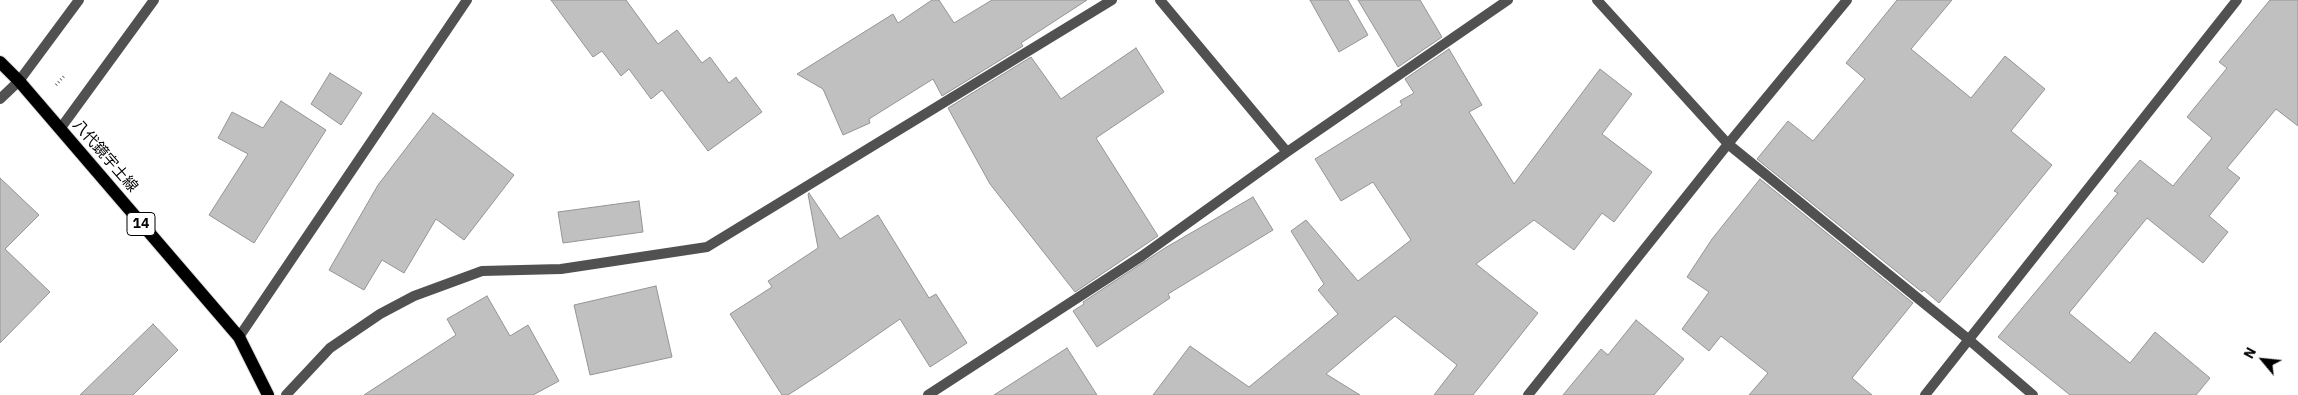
<!DOCTYPE html>
<html>
<head>
<meta charset="utf-8">
<style>
  body { margin:0 }
  #map { position:relative; width:2298px; height:395px; overflow:hidden; background:#fff; font-family:"IBM Plex Sans",sans-serif }
  canvas { display:block }
  .north { position:absolute; left:2238px; top:335px; width:50px; height:50px; -webkit-text-stroke:4px #fff; paint-order:stroke; rotate:298deg; font-size:14px; font-weight:700; line-height:20px; text-align:center; color:#000 }
  .north::after { content:''; display:block; margin:auto; width:18px; height:22px; background:#000; clip-path:polygon(50% 0,100% 100%,50% 72%,0 100%) }
</style>
</head>
<body>
<div id="map">
<canvas width="2298" height="395"></canvas>
<div class="north">N</div>
</div>
<script>
const ctx = document.querySelector('canvas').getContext('2d');
ctx.lineJoin = 'round';
function paint(path, color) {
  ctx.fillStyle = color;
  ctx.fill(path, 'evenodd');
}
function toPath(rows) {
  const path = new Path2D();
  for (const r of rows) {
    path.moveTo(r[0], r[1]);
    for (let i = 2; i < r.length; i += 2) path.lineTo(r[i], r[i + 1]);
  }
  return path;
}
function strokePath(path, color, width, dash) {
  ctx.strokeStyle = color;
  ctx.lineWidth = width;
  ctx.lineCap = dash ? 'butt' : 'round';
  ctx.setLineDash(dash || []);
  ctx.stroke(path);
}
function write(font, color, halo, rows, align = 'center') {
  ctx.font = font + ' "IBM Plex Sans","Noto Sans JP",sans-serif';
  ctx.lineWidth = 5;
  ctx.setLineDash([]);
  ctx.textBaseline = 'middle';
  ctx.strokeStyle = halo;
  ctx.fillStyle = color;
  for (const [text, x, y, turn = 0] of rows) {
    ctx.save();
    ctx.translate(x, y);
    ctx.rotate((+turn || 0) * Math.PI / 180);
    ctx.textAlign = isNaN(turn) ? turn : align;
    if (halo) ctx.strokeText(text, 0, 0);
    ctx.fillText(text, 0, 0);
    ctx.restore();
  }
}
const building = toPath([
  [551,0,626,0,658,44,677,30,702,63,710,57,729,83,736,77,762,112,708,151,662,90,651,99,629,69,621,76,602,51,593,57,551,0],
  [932,0,939,0,954,23,992,0,1087,0,1021,43,1023,46,942,96,933,79,869,119,870,123,843,135,823,89,797,74,893,14,898,23,932,0],
  [1310,0,1348,0,1368,35,1339,52,1310,0],
  [1358,0,1420,0,1442,37,1398,67,1358,0],
  [1897,0,1952,0,1911,49,1971,98,2005,56,2045,89,2011,131,2052,165,1939,303,1924,290,1922,292,1757,159,1788,121,1813,141,1865,79,1846,63,1897,0],
  [2270,0,2298,0,2298,126,2276,109,2227,168,2240,178,2209,216,2228,232,2203,263,2147,218,2069,313,2130,363,2155,332,2210,378,2196,395,2070,395,1998,337,2118,193,2114,191,2140,160,2173,186,2212,138,2187,117,2227,68,2219,62,2270,0],
  [1136,48,1164,92,1096,138,1158,236,1075,292,990,184,948,108,1031,57,1061,99,1136,48],
  [1449,49,1482,105,1469,112,1514,184,1600,69,1632,94,1602,134,1652,172,1614,222,1602,213,1574,250,1534,220,1476,264,1538,313,1473,395,1434,395,1457,365,1395,316,1326,374,1360,395,1153,395,1190,346,1249,387,1338,314,1318,290,1324,284,1291,231,1306,220,1358,281,1411,240,1373,182,1341,201,1315,159,1402,105,1400,101,1414,93,1405,79,1449,49],
  [330,73,362,93,341,125,311,104,330,73],
  [281,101,326,130,254,243,209,215,248,154,218,138,232,112,263,128,281,101],
  [433,113,514,175,464,240,436,219,404,273,382,260,364,290,329,270,378,185,433,113],
  [0,178,39,215,5,249,50,292,0,343,0,178],
  [1760,179,1913,303,1852,378,1872,395,1749,395,1768,373,1721,336,1709,351,1682,329,1709,292,1687,277,1712,239,1760,179],
  [809,193,840,239,878,215,929,298,936,294,967,343,930,367,900,319,825,371,788,395,782,395,730,314,772,287,768,281,818,248,808,194,809,193],
  [1253,197,1273,230,1168,294,1170,298,1097,347,1073,311,1084,304,1083,302,1165,248,1253,197],
  [639,201,643,232,563,243,558,212,639,201],
  [656,286,672,357,590,375,574,305,656,286],
  [487,296,510,336,528,325,559,381,533,395,364,395,456,335,447,319,487,296],
  [1636,320,1684,359,1654,395,1563,395,1601,349,1608,355,1636,320],
  [153,324,178,350,133,395,80,395,153,324],
  [1067,348,1097,395,994,395,1067,348]
]);
paint(building, '#c0c0c0');
strokePath(building, '#959595', 1);
const primary = toPath([
  [0,62,19,81,239,337,268,395]
]);
strokePath(primary, '#dbdbdb', 14);
strokePath(toPath([
  [56,85,65,75]
]), '#737373', 3, [1, 2.5]);
strokePath(toPath([
  [1160,0,1287,152],
  [1597,0,1728,144,1968,339,2033,395],
  [0,99,19,81,79,0],
  [60,129,154,0],
  [239,337,467,0],
  [286,395,330,348,380,314,414,296,482,271,561,269,707,247,1112,0],
  [928,395,1142,256,1287,152,1508,0],
  [1528,395,1728,144,1847,0],
  [1925,395,2237,0]
]), '#515151', 10);
strokePath(primary, '#000', 12);
for (const [x, y, w] of [
  [141,224,28]
]) {
  const box = new Path2D();
  box.roundRect(x - w / 2, y - 11.5, w, 23, 4);
  ctx.fillStyle = '#fff';
  ctx.fill(box);
  strokePath(box, '#000', 1);
}
write('bold 14px', '#000', null, [
  ["14",141,224]
]);
write('15px', '#000', '#fff', [
  ["八代鏡宇土線",105,156,49]
]);
</script>
</body>
</html>
